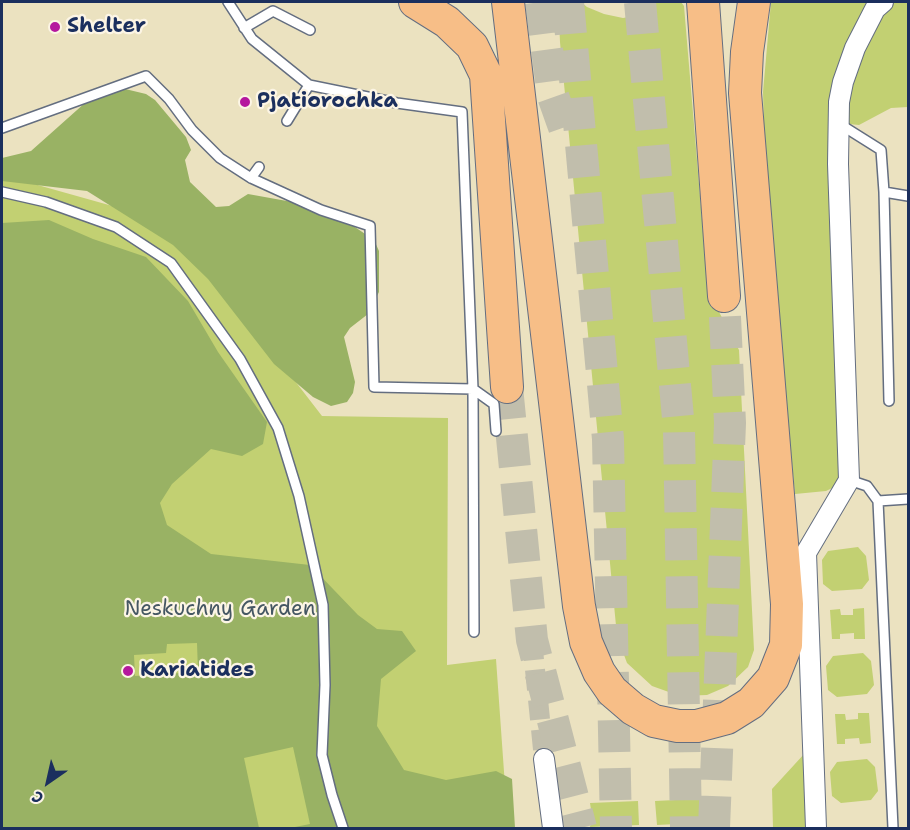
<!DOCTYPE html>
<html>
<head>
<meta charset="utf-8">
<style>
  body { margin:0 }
  #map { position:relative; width:910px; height:830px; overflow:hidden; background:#ebe2c0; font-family:"Shantell Sans",sans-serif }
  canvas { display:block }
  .frame { position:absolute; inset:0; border:3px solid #1b2f5e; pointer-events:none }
  .north { position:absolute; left:18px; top:752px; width:60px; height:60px; -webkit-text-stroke:4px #fcf5e5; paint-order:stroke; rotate:214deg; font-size:16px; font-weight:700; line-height:24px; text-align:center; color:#1b2f5e }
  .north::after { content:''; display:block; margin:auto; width:21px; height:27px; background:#1b2f5e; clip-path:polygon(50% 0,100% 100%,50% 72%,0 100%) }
</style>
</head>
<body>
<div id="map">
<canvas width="910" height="830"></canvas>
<div class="frame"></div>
<div class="north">С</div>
</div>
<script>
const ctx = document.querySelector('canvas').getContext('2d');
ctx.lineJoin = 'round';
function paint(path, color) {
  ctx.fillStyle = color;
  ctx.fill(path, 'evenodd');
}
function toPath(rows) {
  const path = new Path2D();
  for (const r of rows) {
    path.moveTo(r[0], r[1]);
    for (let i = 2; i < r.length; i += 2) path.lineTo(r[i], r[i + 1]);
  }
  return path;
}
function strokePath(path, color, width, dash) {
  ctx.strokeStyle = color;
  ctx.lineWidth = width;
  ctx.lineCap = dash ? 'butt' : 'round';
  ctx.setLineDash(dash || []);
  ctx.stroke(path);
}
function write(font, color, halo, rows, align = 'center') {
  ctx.font = font + ' "Shantell Sans",sans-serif';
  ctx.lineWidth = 4.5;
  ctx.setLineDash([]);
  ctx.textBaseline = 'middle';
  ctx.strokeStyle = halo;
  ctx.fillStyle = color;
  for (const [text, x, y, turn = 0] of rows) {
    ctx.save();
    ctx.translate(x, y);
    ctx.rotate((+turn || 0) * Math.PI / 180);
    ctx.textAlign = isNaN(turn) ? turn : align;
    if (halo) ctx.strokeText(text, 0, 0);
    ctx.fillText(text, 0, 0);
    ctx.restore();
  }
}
paint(toPath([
  [569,2,581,2,587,7,604,14,623,18,640,15,657,2,681,2,684,6,708,291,739,350,754,650,748,667,728,686,707,695,680,696,652,686,627,663,617,636,560,42,559,20],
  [771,2,908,2,908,107,891,108,859,125,839,123,849,480,826,491,795,494,766,195,763,92],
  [2,175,173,223,322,416,448,418,447,665,496,659,508,828,2,828],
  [858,547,866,556,869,580,862,589,832,591,823,584,822,560,828,551],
  [864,608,865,639,854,639,854,633,840,634,840,639,832,639,830,610,840,609,841,615,853,615,853,609],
  [863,653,871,661,874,685,867,694,837,697,828,690,826,666,833,656],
  [858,713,869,713,871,743,860,744,859,738,845,739,845,744,837,744,835,714,845,714,846,720,858,719],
  [805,753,808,828,773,828,772,789],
  [867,759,875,767,878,791,871,800,841,803,832,796,830,772,837,762],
  [715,798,716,822,657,825,655,801],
  [638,801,639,825,590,827,592,816,590,803]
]), '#c2d072');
paint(toPath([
  [121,88,146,94,155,100,186,137,191,150,185,160,190,182,216,207,229,206,248,194,309,205,343,219,374,240,379,251,379,292,368,314,350,328,344,337,355,382,353,393,347,402,331,406,313,397,274,364,208,279,173,245,87,191,2,181,2,158,31,151,86,102],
  [49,220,93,239,146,257,188,301,218,352,267,422,263,444,242,456,211,449,172,484,160,503,167,525,211,554,310,565,358,615,377,629,402,631,416,651,381,679,377,726,404,770,446,780,496,771,512,779,515,828,290,828,310,824,293,747,244,758,259,828,2,828,2,223],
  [197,643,198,672,135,676,134,655,166,653,167,644]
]), '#99b264');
strokePath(toPath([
  [532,640,544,759]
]), '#c1beac', 20, [20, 10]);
strokePath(toPath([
  [541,2,553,96,569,141],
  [568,2,608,439,616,828],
  [640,2,679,429,686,828],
  [507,387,532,640,581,828],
  [714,828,730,423,724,296]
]), '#c1beac', 32, [32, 16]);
const lane = toPath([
  [228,2,252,39,309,85,397,103,462,112,473,389,474,632],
  [244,28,273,11,310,30],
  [287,121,309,85],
  [838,123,881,150,884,192,908,196],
  [2,128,146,76,169,99,192,130,220,158,251,178,321,210,370,226,374,387,473,389,494,404,496,431],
  [251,178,259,167],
  [2,192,46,202,116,227,171,263,240,359,278,428,299,496,323,605,325,685,322,755,332,795,343,828],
  [884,192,889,401],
  [849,480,867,486,878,501,893,828],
  [878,501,908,499]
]);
const street = toPath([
  [544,759,553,828],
  [816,828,806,553,849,480,838,164,839,102,843,82,855,48,875,9,883,2]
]);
const primary = toPath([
  [415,2,447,22,472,46,486,75,507,387],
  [508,2,579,606,586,642,599,672,612,691,633,709,654,721,678,726,697,726,727,718,751,703,773,678,786,645,787,604,745,93,747,52,754,2],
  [703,2,724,296]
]);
strokePath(lane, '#646e80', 12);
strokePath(street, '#646e80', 22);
strokePath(primary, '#646e80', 34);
strokePath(lane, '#fff', 9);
strokePath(street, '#fff', 20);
strokePath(primary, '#f7be87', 32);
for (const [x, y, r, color] of [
  [55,27,6,"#b5179e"],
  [245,102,6,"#b5179e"],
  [128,671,6,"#b5179e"]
]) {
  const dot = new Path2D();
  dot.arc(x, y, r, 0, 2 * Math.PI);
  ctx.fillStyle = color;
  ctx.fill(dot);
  strokePath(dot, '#fcf5e5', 2);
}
write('bold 21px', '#1b2f5e', '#fcf5e5', [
  ["Shelter",67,27],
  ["Pjatiorochka",257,102],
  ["Kariatides",140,671]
], 'left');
write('21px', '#455763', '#fcf5e5', [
  ["Neskuchny Garden",220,610]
]);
</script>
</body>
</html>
